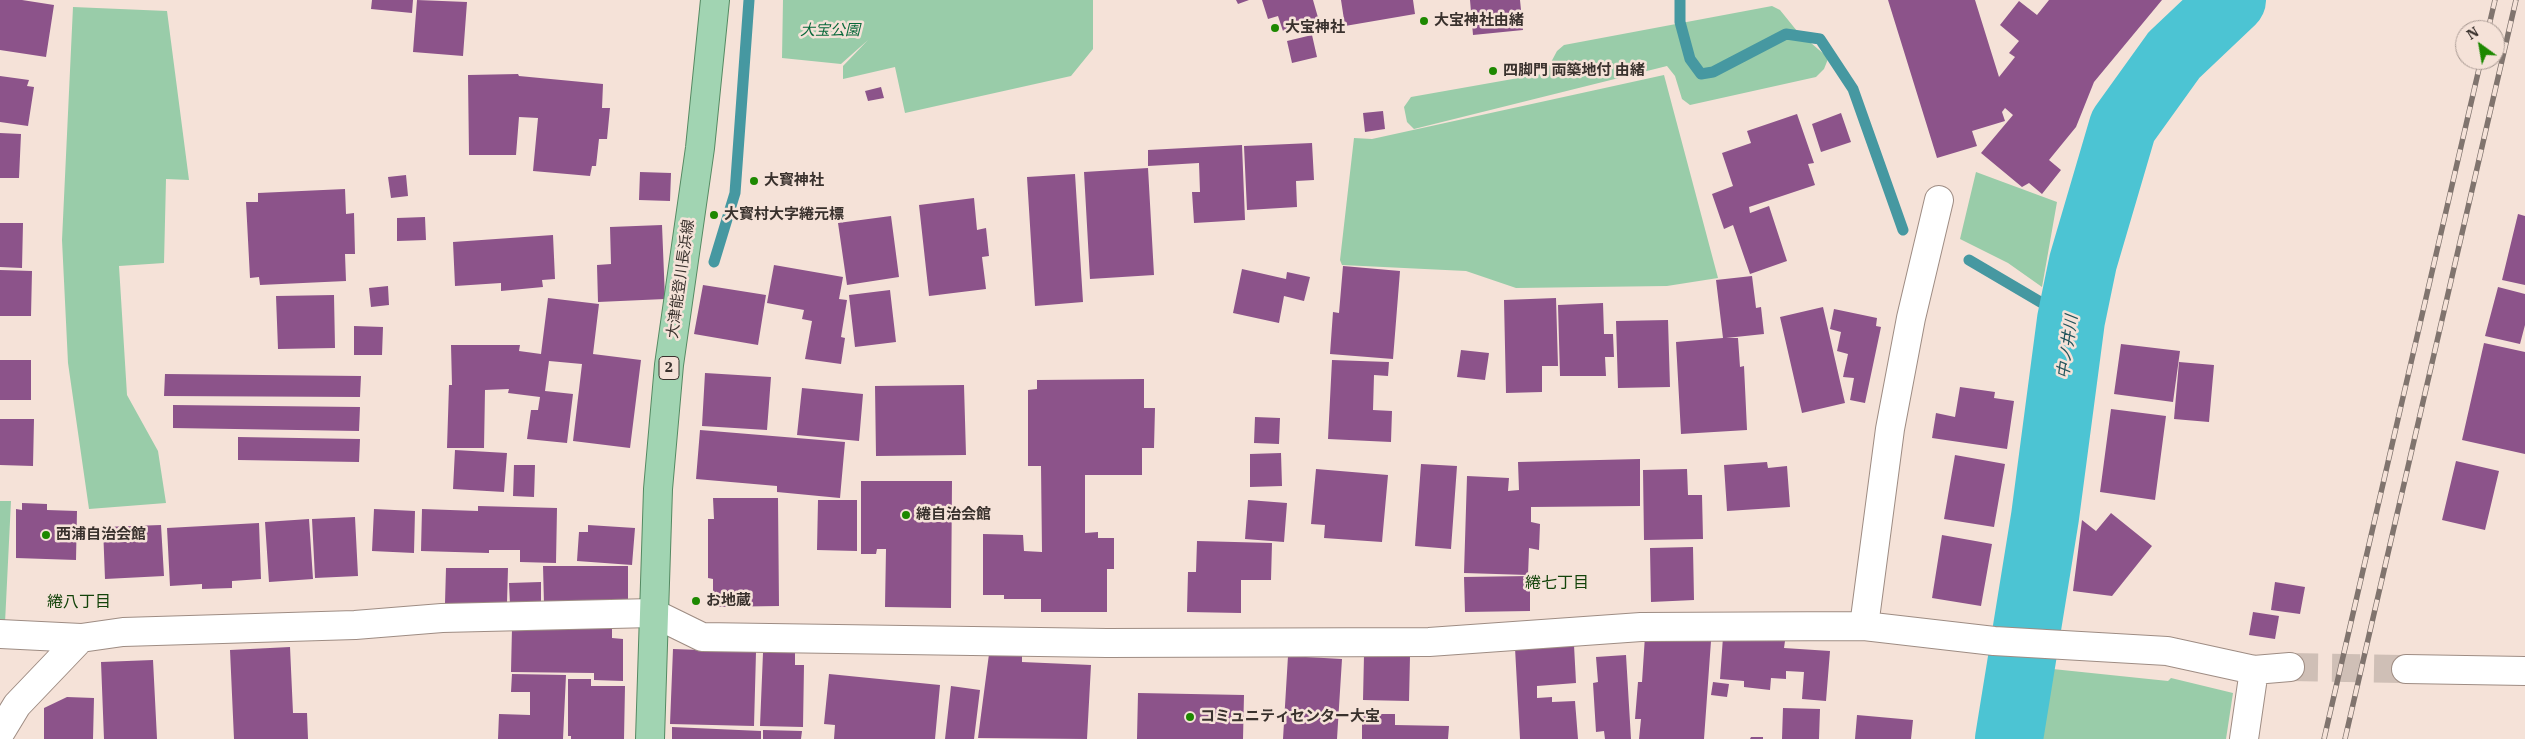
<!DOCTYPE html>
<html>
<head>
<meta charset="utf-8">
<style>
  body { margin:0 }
  #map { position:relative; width:2525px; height:739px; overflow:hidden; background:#f5e2d8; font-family:"IBM Plex Serif",serif }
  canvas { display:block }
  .north { position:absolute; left:2455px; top:20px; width:50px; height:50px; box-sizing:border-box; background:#f5e2d8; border:1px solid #aa9b94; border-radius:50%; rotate:328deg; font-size:14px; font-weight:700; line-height:20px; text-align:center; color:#39312d }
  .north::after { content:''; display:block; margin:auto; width:18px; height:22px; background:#1d8800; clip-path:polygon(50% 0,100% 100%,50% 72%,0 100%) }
</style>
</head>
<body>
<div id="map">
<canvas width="2525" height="739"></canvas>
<div class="north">N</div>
</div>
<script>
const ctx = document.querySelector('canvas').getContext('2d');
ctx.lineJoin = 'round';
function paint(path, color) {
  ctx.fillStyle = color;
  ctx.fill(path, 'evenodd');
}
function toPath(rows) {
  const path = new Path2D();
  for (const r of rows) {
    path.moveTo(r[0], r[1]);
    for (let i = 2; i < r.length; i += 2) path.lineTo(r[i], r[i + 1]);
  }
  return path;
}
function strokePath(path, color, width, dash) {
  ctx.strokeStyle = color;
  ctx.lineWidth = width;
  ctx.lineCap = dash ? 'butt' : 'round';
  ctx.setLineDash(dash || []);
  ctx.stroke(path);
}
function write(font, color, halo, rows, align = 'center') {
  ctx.font = font + ' "IBM Plex Serif","Noto Sans JP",serif';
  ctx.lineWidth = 5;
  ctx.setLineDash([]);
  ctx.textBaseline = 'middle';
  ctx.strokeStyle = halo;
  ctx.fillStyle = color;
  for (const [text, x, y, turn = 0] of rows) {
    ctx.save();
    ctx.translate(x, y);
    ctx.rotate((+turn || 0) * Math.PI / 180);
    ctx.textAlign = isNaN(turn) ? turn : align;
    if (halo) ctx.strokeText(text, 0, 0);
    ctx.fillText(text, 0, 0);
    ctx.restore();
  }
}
paint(toPath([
  [783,0,1093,0,1093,49,1071,76,905,113,895,67,843,79,843,66,868,40,841,64,782,58],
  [1772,6,1780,10,1797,31,1825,55,1828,59,1824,69,1816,77,1690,105,1682,99,1675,76,1667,66,1414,129,1407,122,1404,107,1411,97,1541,74,1549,66,1557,51,1564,45],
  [73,7,167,11,189,180,166,179,164,263,119,266,127,395,158,451,166,503,89,509,68,363,62,240],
  [1664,75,1718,278,1667,286,1516,288,1466,271,1342,265,1340,260,1354,138,1372,139],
  [1976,172,2057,202,2042,287,2008,263,1960,239],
  [0,501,11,501,5,623,0,623],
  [2043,668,2168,681,2171,678,2233,693,2226,739,2031,739]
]), '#99cca9');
strokePath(toPath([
  [1680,0,1680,22,1690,59,1701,74,1713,72,1786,34,1820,39,1853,89,1903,230],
  [1969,260,2071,320],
  [714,262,735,193,749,0]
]), '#4698a1', 11);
strokePath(toPath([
  [2009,739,2045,517,2071,320,2083,262,2123,126,2174,55,2232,0]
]), '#4cc4d3', 68);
paint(toPath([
  [0,0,22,0,54,5,46,57,0,50],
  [372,0,413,0,412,13,371,9],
  [417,0,467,2,463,56,413,52],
  [1236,0,1249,0,1238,4],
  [1262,0,1313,0,1319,21,1283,31,1278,16,1268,19],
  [1341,0,1413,0,1415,14,1345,26],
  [1470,0,1520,0,1523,30,1473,35],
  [1888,0,1975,0,1999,77,2015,57,2009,53,2019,41,2000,25,2019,1,2037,15,2049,0,2162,0,2094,82,2076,127,2049,160,2061,170,2042,194,2029,183,2022,187,1981,153,2013,115,2005,108,2002,112,2005,121,1972,131,1977,146,1937,158],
  [1312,35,1317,57,1292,63,1287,41],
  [518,74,519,76,603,84,602,108,610,108,607,139,599,139,596,166,592,166,590,176,533,171,538,118,519,117,516,155,469,155,468,75],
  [0,76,29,80,27,86,34,87,28,126,0,122],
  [881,87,884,98,868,101,865,91],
  [1383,111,1385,129,1365,132,1363,113],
  [1841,113,1851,142,1821,152,1812,124],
  [1797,114,1814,163,1808,164,1815,185,1749,207,1750,213,1769,206,1787,261,1750,274,1733,225,1724,229,1712,194,1733,186,1722,153,1751,143,1747,131],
  [0,133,21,134,19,178,0,178],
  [1312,143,1314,180,1296,181,1297,207,1247,210,1244,146],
  [1242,145,1245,220,1194,223,1192,192,1200,192,1199,163,1148,166,1148,150],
  [1148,168,1154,275,1090,279,1084,172],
  [640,172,671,173,670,201,639,200],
  [1075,174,1083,302,1035,306,1027,177],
  [406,175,408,196,391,198,388,177],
  [345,189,346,214,354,213,355,254,345,254,346,281,260,285,259,277,250,278,246,202,258,202,258,193],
  [974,198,977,230,986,228,989,256,982,257,986,289,929,296,919,205],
  [2518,214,2525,216,2525,285,2502,280],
  [891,216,899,277,847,285,838,223],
  [425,217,426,240,397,241,397,218],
  [0,223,23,223,22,268,0,267],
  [662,225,665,299,598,302,597,265,611,264,610,227],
  [553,235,555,279,542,280,543,287,501,291,501,283,455,286,453,242],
  [774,265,843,277,839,299,847,300,841,337,845,338,841,364,805,359,812,321,802,319,804,310,767,303],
  [1343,266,1400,271,1393,359,1330,354,1333,312,1339,313],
  [1242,269,1286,279,1287,272,1310,277,1304,301,1284,296,1279,323,1233,313],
  [0,270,32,271,31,316,0,316],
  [1752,276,1756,308,1761,307,1764,334,1726,338,1738,338,1740,367,1744,366,1747,430,1681,434,1676,342,1723,338,1716,280],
  [703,285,766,295,758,345,694,334],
  [388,286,389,305,371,307,369,288],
  [2498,287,2525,294,2525,325,2520,344,2485,336],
  [890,290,896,342,855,347,849,295],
  [334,295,335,348,278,349,276,296],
  [548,298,599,304,593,354,641,360,630,448,573,441,582,364,549,361,545,391,573,394,567,443,527,439,531,410,538,410,540,397,508,393,509,389,485,390,484,448,447,448,449,385,452,385,451,345,520,345,519,351,541,354],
  [1556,298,1558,366,1542,366,1542,392,1506,393,1504,300],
  [1603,303,1604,334,1613,334,1614,357,1605,357,1606,376,1560,376,1558,305],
  [1823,307,1845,403,1802,413,1780,317],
  [1834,309,1877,318,1876,326,1881,327,1865,403,1850,400,1854,378,1843,377,1848,354,1837,351,1841,332,1830,329],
  [1668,320,1670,387,1618,388,1616,321],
  [354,326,383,327,382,355,354,355],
  [2484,343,2525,352,2525,454,2462,440],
  [2121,344,2180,351,2173,402,2114,394],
  [1461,350,1489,353,1485,380,1457,377],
  [0,360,31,360,31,400,0,400],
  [1332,360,1389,362,1388,376,1374,375,1373,410,1392,411,1391,442,1328,439],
  [2179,362,2214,365,2209,422,2174,419],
  [705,373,771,377,767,430,702,426],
  [165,374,361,376,360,397,164,396],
  [1144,379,1144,408,1155,408,1154,448,1142,448,1142,475,1085,475,1085,533,1098,532,1098,538,1114,538,1114,569,1107,569,1107,612,1041,612,1041,599,1004,599,1004,595,983,595,983,534,1023,535,1024,551,1042,552,1041,466,1028,466,1028,390,1037,389,1037,380],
  [964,385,966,455,876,456,875,386],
  [1960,387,1995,392,1994,398,2014,401,2007,449,1932,438,1936,413,1955,417],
  [802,388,863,394,859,441,797,435],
  [173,405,360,407,359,431,173,428],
  [2111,409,2166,416,2155,500,2100,492],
  [1255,417,1280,418,1279,444,1254,443],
  [0,419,34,419,33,466,0,465],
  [700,430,845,442,840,498,777,492,777,486,696,479],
  [238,437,360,439,359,462,238,460],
  [455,450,507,453,504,492,453,489],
  [1281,453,1282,486,1250,487,1250,454],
  [1955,455,2005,464,1994,527,1944,519],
  [1640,459,1640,506,1531,507,1531,522,1540,524,1539,550,1529,548,1528,575,1464,573,1467,476,1509,478,1508,491,1519,490,1518,462],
  [2456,461,2499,471,2485,530,2442,520],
  [1767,462,1768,468,1787,466,1790,507,1727,511,1724,465],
  [1421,464,1457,466,1451,549,1415,546],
  [514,465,535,465,534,497,513,496],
  [1316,469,1388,475,1382,542,1324,538,1325,525,1311,524],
  [1687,469,1688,495,1702,495,1703,539,1644,540,1643,470],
  [861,481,952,481,951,608,885,607,886,549,877,549,876,554,861,554],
  [713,498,778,498,779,606,713,607,713,579,708,578,708,519,714,519],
  [818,500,857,500,857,551,817,550],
  [1248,500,1287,503,1284,542,1245,539],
  [22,503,47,504,47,510,77,511,76,560,16,558,16,509,22,510],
  [478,506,557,508,556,563,520,562,520,550,489,550,489,553,421,551,422,509,478,511],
  [374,509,415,511,414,553,372,551],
  [2111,513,2152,546,2112,596,2073,591,2082,520,2096,531],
  [355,517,358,576,315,578,312,519],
  [309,519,313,579,269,582,265,522],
  [259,523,261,579,232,581,232,588,202,589,202,584,170,586,167,528],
  [161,525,164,576,105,579,103,527],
  [588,525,635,528,632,565,577,561,579,532,588,532],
  [1942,535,1992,544,1981,606,1932,598],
  [1197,541,1272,543,1271,580,1241,580,1241,613,1187,612,1188,572,1196,572],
  [1693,547,1694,600,1651,602,1650,548],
  [543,566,628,566,628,602,544,604],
  [446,568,508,568,507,603,445,603],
  [1530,576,1530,611,1465,612,1464,577],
  [541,582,541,605,510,605,509,583],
  [2275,582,2305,587,2300,614,2271,610],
  [2253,612,2279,616,2275,639,2249,635],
  [512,628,612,629,612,638,623,639,623,681,594,680,594,673,511,672],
  [1645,636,1711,641,1704,739,1639,739,1641,719,1635,719,1638,682,1642,682],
  [1723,637,1785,641,1784,648,1830,651,1826,701,1802,699,1804,672,1786,671,1786,679,1771,678,1770,690,1744,687,1744,681,1720,679],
  [1574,645,1576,683,1537,686,1537,698,1552,697,1552,702,1575,701,1578,739,1520,739,1515,648],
  [290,647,293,713,307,713,308,739,234,739,230,650],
  [673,649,756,652,754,726,670,724],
  [763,653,795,653,795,665,804,665,803,727,760,726],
  [989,654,1022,656,1022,662,1091,665,1087,739,978,738],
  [1364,655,1410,656,1409,701,1363,700],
  [1626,655,1631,739,1605,739,1604,731,1596,732,1593,683,1598,682,1596,657],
  [1288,656,1342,659,1337,739,1283,739],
  [153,660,157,739,104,739,101,662],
  [512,674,566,675,563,739,498,739,499,714,530,715,530,692,511,692],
  [829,674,940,685,935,739,834,739,835,725,824,724],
  [568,679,591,679,591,686,625,686,624,739,571,739,571,736,568,736],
  [1713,682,1729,684,1727,697,1711,695],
  [951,686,980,690,974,739,945,739],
  [1138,693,1244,695,1243,739,1137,739],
  [67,697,94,698,93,739,44,739,44,708],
  [1783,708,1820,709,1819,739,1782,739],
  [1362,714,1395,714,1395,725,1449,726,1448,739,1362,739],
  [1857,715,1913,720,1911,739,1855,739],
  [672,727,761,731,761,739,672,739],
  [763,730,802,731,801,739,763,739],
  [1751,737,1763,737,1763,739,1750,739]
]), '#8c538a');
strokePath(toPath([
  [2290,667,2406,669]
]), '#cfbfb6', 28, [28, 14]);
const minor = toPath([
  [1864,626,1890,429,1911,318,1939,200],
  [0,634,81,638,123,632,355,625,442,618,653,613,702,637,1107,643,1429,642,1641,627,1864,626,1994,641,2167,651,2254,670,2290,667],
  [2406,669,2525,671],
  [0,733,17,705,81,638],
  [2244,739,2254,670]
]);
const primary = toPath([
  [650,739,658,489,669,365,700,148,715,0]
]);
strokePath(minor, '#9e8c83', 30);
strokePath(primary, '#548962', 30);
strokePath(minor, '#fff', 28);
strokePath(primary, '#a1d4b2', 28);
const rail = toPath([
  [2488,30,2495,0],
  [2324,739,2481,60],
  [2345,739,2516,0]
]);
strokePath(rail, '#80746e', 5.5);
strokePath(rail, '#f5e2d8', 4, [11]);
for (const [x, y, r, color] of [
  [1424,21,5,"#1d8800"],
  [1275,28,5,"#1d8800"],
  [1493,71,5,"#1d8800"],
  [754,181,5,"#1d8800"],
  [714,215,5,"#1d8800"],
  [906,515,5,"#1d8800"],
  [46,535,5,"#1d8800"],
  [696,601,5,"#1d8800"],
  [1190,717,5,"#1d8800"]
]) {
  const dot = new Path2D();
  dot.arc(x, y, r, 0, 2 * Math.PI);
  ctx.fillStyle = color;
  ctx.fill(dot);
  strokePath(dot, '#f5e2d8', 2);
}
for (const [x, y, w] of [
  [669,368,20]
]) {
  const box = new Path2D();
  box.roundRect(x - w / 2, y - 11.5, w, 23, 4);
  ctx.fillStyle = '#f5e2d8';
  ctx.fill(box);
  strokePath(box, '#39312d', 1);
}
write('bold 14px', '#39312d', null, [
  ["2",669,368]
]);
write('bold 15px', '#39312d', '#f5e2d8', [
  ["大宝神社由緒",1434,21],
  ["大宝神社",1285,28],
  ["四脚門 両築地付 由緒",1503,71],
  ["大寳神社",764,181],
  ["大寳村大字綣元標",724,215],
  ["綣自治会館",916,515],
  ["西浦自治会館",56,535],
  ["お地蔵",706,601],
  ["コミュニティセンター大宝",1200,717]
], 'left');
write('italic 15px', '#0a693b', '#f5e2d8', [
  ["大宝公園",830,31]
]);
write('15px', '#39312d', '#f5e2d8', [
  ["大津能登川長浜線",681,279,-82]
]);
write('italic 16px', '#21545b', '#f5e2d8', [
  ["中ノ井川",2068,347,-82]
]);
write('16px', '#13430a', '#f5e2d8', [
  ["綣七丁目",1557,583],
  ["綣八丁目",79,602]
]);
</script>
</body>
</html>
